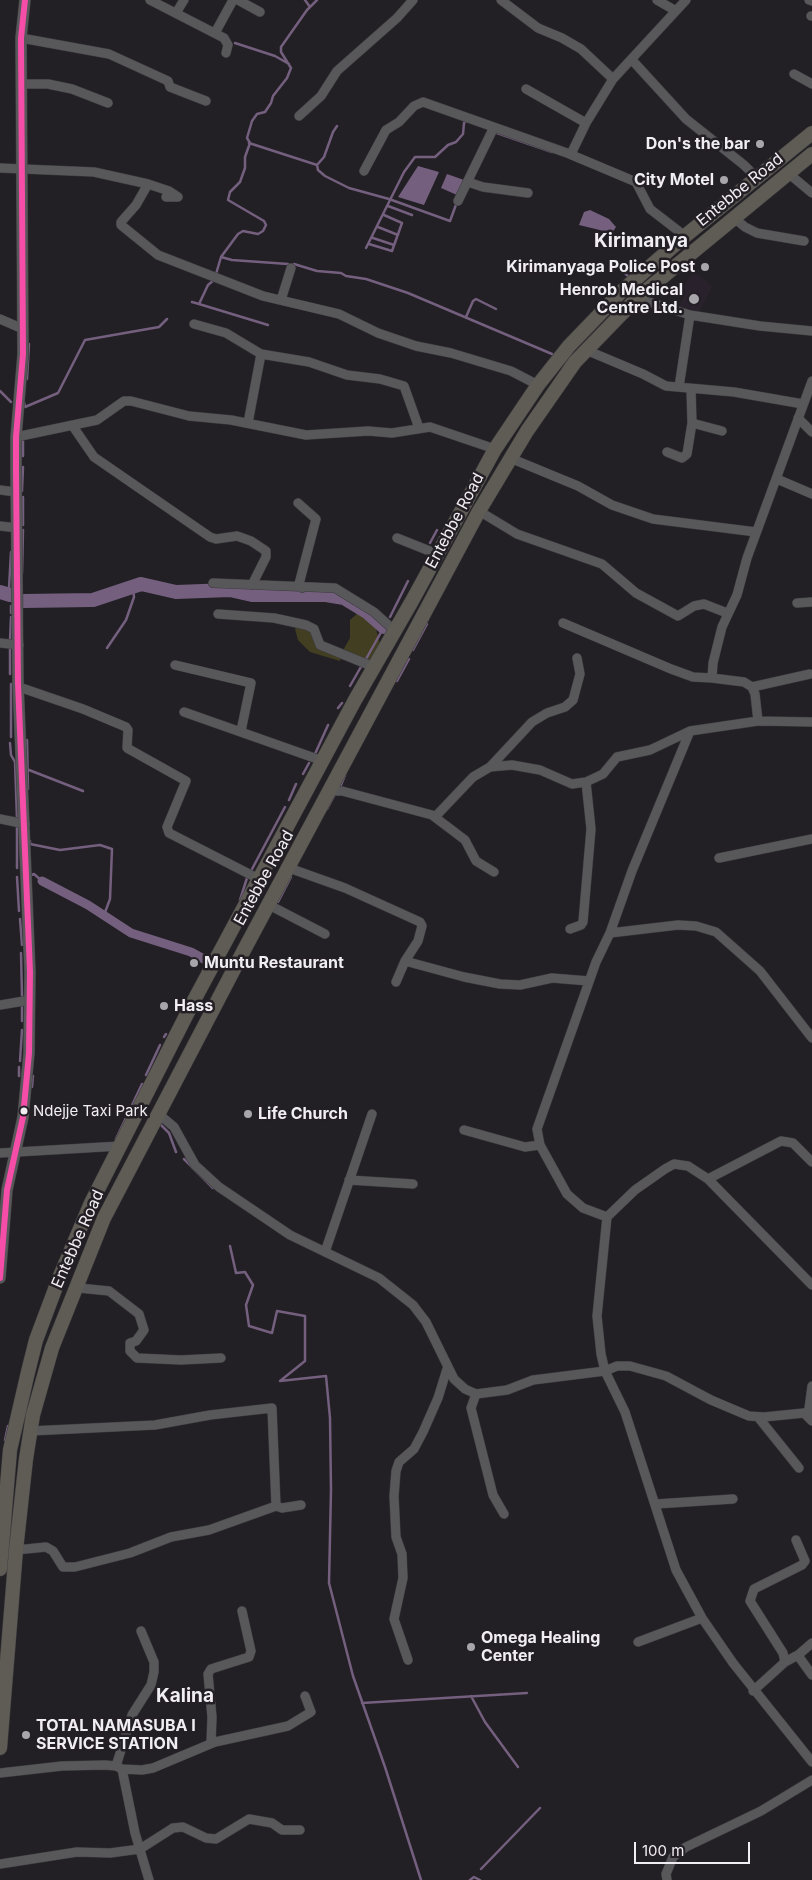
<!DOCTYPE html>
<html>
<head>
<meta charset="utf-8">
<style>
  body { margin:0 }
  #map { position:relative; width:812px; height:1880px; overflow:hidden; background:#222024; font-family:Inter,sans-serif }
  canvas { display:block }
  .scale { position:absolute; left:634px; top:1842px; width:116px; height:22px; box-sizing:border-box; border:2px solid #f1eef3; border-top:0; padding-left:6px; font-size:15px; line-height:18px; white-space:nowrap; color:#f1eef3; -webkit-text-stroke:4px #231f25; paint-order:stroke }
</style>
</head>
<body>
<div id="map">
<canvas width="812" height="1880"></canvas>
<div class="scale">100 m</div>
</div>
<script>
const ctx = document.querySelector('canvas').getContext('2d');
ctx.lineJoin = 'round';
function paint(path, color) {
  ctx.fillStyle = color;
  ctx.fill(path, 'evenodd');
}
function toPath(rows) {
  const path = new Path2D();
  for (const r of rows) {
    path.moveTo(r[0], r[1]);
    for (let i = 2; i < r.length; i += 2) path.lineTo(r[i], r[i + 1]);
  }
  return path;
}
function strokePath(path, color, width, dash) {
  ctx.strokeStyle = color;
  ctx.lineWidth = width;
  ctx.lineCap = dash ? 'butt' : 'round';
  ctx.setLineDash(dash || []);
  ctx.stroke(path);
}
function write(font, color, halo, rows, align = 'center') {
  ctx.font = font + ' Inter,sans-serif';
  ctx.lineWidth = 5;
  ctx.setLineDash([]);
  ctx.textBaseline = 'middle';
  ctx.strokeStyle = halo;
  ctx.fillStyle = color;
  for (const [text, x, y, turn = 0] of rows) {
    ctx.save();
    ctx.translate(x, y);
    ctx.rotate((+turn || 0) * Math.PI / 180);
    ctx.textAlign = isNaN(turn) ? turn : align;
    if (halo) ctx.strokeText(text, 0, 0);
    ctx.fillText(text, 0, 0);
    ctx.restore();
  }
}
paint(toPath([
  [693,271,712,286,699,312,679,306,686,292,682,289]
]), '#29222d');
paint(toPath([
  [360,611,368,614,375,625,381,648,369,667,342,652,350,638,350,620],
  [299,625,307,627,341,658,340,661,310,652,298,640,295,629]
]), '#423e22');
paint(toPath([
  [418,166,439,172,424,205,398,197],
  [447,174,464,180,457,195,441,188],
  [590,210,609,219,616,227,612,233,579,225,584,212]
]), '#745f7f');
strokePath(toPath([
  [305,0,310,7],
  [235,43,275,56,289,64],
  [494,132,552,152],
  [249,143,317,165,324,157,333,132,337,126],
  [317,165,318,170,325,176,349,188,389,199,450,221,457,202],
  [388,206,412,215],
  [378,227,398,235],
  [373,238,394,245],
  [369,244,392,251,402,223,384,215],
  [366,248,404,172,415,157,435,157,448,145,456,142,463,134,464,123,467,120],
  [221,257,232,260,288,264],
  [294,264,317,271,341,273,346,276,366,279,408,293,552,354],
  [617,267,628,276],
  [636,269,642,264],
  [216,274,221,257,238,234,243,231,258,234,263,231,266,225,264,221,228,200,230,192,240,182,245,168,245,157,250,143,247,138,252,121,257,114,265,112,271,103,273,96,287,78,291,68,281,52,281,47,307,10,317,0],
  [192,302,199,304,208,285,214,280],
  [199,304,268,325],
  [466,317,473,301,476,299,496,309],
  [27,379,29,344],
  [0,391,11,402],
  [24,402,25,407,58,393,85,340,159,327,167,319],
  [23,441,23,456],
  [22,491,23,467],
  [23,497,23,525],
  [430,543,437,530],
  [22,573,23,530],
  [9,588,11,552],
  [11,613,11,606],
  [390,617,408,581],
  [10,640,11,617],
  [10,648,10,674],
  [107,648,126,620,134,597,133,586],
  [413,650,427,624],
  [366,659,384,627],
  [397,681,409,659],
  [350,686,362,665],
  [338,708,342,703],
  [11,737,11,684],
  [27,740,28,789],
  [10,743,11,755,15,762,17,819],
  [315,754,328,725],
  [29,770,83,791],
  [303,774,309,763],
  [341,785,345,775],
  [289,800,296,784],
  [327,809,335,794],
  [30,841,30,844,60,850,100,845,112,849,110,899,104,915],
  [17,868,17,827],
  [251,871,285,807],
  [29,876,34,874,42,881],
  [17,877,19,911],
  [240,900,247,878],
  [278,902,291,877],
  [20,919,22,945],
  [21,953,22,996],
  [22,1006,22,1021],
  [164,1037,166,1034],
  [20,1061,22,1030],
  [146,1075,160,1045],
  [19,1076,19,1067],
  [32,1087,33,1076],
  [160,1124,169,1133,176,1152],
  [116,1139,142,1084],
  [184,1159,213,1188],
  [230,1246,236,1273,245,1272,253,1285,246,1305,249,1326,272,1333,277,1311,305,1316,305,1361,280,1381,326,1376,330,1418,331,1490,329,1583,353,1676,385,1767,421,1880],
  [5,1440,8,1426],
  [471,1696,485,1722,518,1767],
  [362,1703,527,1693],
  [481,1869,540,1808],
  [470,1880,474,1877,480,1880]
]), '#745f7f', 2.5);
strokePath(toPath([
  [42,881,88,905,131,933,191,952,211,963]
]), '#745f7f', 9);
strokePath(toPath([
  [0,592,10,595],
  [23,601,93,600,141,584,176,592,230,590,252,595,326,595,344,598,367,612,384,627]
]), '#745f7f', 14);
const street = toPath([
  [150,0,224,38,228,45,226,53],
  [238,0,260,12],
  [501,0,538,28,562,38,581,49,613,79],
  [657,0,676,11],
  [809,0,812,1],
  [176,13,184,0],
  [811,16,812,16],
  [215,33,233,0],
  [21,38,109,54,168,81,170,87,206,101],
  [632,60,686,119,744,165,757,178],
  [794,74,812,84],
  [22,84,48,84,72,89,108,103],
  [526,89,586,123],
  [299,116,321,96,337,71,397,18,413,0],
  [571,154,586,123,613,79,686,0],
  [0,168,94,172,148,184,169,191,178,197,166,197],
  [364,171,386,130,399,122,414,106,423,102,567,153,636,182,650,209,685,236],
  [788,173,812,193],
  [468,182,483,187,528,193],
  [148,184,136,205,121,222,121,225,158,255,263,296,339,314,378,333,416,346,451,353,511,371,538,385],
  [458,201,494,127],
  [734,218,745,227,757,233,804,241],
  [637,298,690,315,760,326,812,331],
  [281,300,291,268],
  [0,319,23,329],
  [194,324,226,333,261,354,309,362,347,375,380,379,404,386,419,428],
  [586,350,643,374,666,386,734,392,803,404],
  [679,387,690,315],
  [798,418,812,432],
  [248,423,261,354],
  [692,423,722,431],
  [72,425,94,457,210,537,216,539,237,536,251,541,266,551,266,557,252,585],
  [16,437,97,420,124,401,131,401,189,416,231,420,306,435,368,431,392,433,430,427,495,449],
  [667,452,682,458,687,454,692,423,691,389],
  [510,458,578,486,612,505,653,519,756,532],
  [777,479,812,494],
  [0,490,16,492],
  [298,503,316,519,299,584,302,588],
  [479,511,517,534,602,564,636,593,678,616,694,606,704,604,727,613],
  [0,526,17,528],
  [397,538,437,554],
  [213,583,335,588,374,612,395,631],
  [797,603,812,602],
  [218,614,274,618,306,625,314,629,320,645,374,667],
  [563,623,671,669,693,677,712,678],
  [0,643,19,645],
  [175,665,251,683,241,731],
  [19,687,83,709,126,727,128,730,127,748,186,781,167,827,169,833,259,879],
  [752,687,810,674],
  [184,712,323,761],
  [758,721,755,694,752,687,744,682,712,678,713,663,722,627,737,595,747,558,812,381],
  [490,767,532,722,547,713,565,707,573,700,580,674,577,658],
  [331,791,342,791,432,815,465,840,476,861,494,872],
  [435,817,473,777,490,767,512,765,540,770,572,784,586,782,603,774,617,757,650,750,690,731,758,721,812,722],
  [0,819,25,824],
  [719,858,812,839],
  [289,868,345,888,420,922,422,926,418,941,405,961],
  [269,905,325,934],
  [570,929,581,925,583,922,591,829,586,782],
  [610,933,678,925,696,926,716,932,760,971,812,1038],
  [396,982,405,961,464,977,500,984,520,985,552,978,589,981],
  [0,1005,30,1000],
  [159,1118,161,1116,174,1127,195,1165,219,1187,290,1235,379,1278,413,1305,426,1322,454,1379,465,1389,476,1394,507,1390,533,1380,605,1371,617,1366,630,1366,666,1376,711,1400,749,1416,764,1417,804,1413,812,1421],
  [464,1130,525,1147,540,1145],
  [0,1153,120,1146],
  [708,1179,781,1141,793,1143,812,1162],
  [349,1180,413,1184],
  [607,1217,583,1208,567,1194,540,1145,537,1129,596,962,610,933,632,871,690,731],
  [325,1252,372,1114],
  [812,1285,708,1179,688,1166,674,1164,665,1169,635,1190,607,1217,597,1316,601,1354,605,1371,625,1412,676,1570,702,1618,733,1663,812,1762],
  [74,1292,79,1288,109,1291,139,1314,144,1330,136,1341,130,1343,130,1351,137,1358,181,1360,221,1358],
  [476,1394,471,1408,493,1495,504,1514],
  [808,1416,812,1386],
  [758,1417,799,1468],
  [30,1431,155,1425,210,1415,272,1408,276,1506],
  [656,1504,733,1499],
  [16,1550,46,1547,53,1551,63,1567,75,1567,130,1553,171,1537,209,1530,276,1506,282,1508,301,1505],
  [638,1642,702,1618],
  [797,1656,812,1643],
  [408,1660,394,1619,403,1578,402,1554,396,1537,394,1496,396,1471,399,1462,414,1449,423,1432,438,1398,447,1369],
  [785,1662,783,1653,750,1601,754,1589,802,1565,805,1561,796,1540],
  [753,1691,785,1662,796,1656,799,1657,812,1675],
  [211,1743,212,1717,208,1674,211,1669,249,1657,251,1651,242,1611],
  [116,1766,132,1715,151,1685,154,1672,154,1662,141,1631],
  [122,1769,135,1833,149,1880],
  [0,1773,62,1766,105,1765,116,1766,122,1769,142,1770,153,1768,215,1742,288,1726,311,1712,305,1696],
  [0,1864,77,1852,110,1853,140,1849,173,1828,183,1827,206,1838,216,1839,249,1819,272,1823,282,1830,300,1830],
  [667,1880,666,1874,673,1857,686,1847,761,1811,812,1780]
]);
const secondary = toPath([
  [0,1278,7,1190,23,1117,29,1053,30,972,18,683,16,471,16,437,23,354,21,38,25,0]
]);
const primary = toPath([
  [0,1569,10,1450,28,1372,36,1340,60,1276,91,1203,192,1004,355,700,412,601,477,482,495,449,538,385,569,346,622,291,685,236,812,133],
  [0,1748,16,1550,26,1459,33,1415,52,1348,104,1218,244,950,479,511,527,431,575,362,637,298,812,154]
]);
strokePath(street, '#3d3b3f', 10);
strokePath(secondary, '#3d3b3f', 12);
strokePath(primary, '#3d3b3f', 15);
strokePath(street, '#58575a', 9);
strokePath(secondary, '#58575a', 11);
strokePath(primary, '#5e5c54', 14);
strokePath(toPath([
  [0,1278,7,1190,23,1117,29,1053,30,972,18,683,16,471,16,437,23,354,21,38,25,0]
]), '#f54da8', 6);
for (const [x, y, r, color] of [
  [760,144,5,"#a9a6ab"],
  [724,180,5,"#a9a6ab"],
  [705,267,5,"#a9a6ab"],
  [694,299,6,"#a9a6ab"],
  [194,963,5,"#a9a6ab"],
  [164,1006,5,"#a9a6ab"],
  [24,1111,4.5,"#f1eef3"],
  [248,1114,5,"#a9a6ab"],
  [471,1647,5,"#a9a6ab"],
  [26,1735,5,"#a9a6ab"]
]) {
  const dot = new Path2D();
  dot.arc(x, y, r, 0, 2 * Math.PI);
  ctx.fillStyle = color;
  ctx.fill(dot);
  strokePath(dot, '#231f25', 2);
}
write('15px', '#f1eef3', '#231f25', [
  ["Ndejje Taxi Park",33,1111]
], 'left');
write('bold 16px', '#f1eef3', '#231f25', [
  ["Don's the bar",750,144,"right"],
  ["City Motel",714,180,"right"],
  ["Kirimanyaga Police Post",695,267,"right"],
  ["Henrob Medical",683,290,"right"],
  ["Centre Ltd.",683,308,"right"],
  ["Muntu Restaurant",204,963],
  ["Hass",174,1006],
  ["Life Church",258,1114],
  ["Omega Healing",481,1638],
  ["Center",481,1656],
  ["TOTAL NAMASUBA I",36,1726],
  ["SERVICE STATION",36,1744]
], 'left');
write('16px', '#f1eef3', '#231f25', [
  ["Entebbe Road",740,190,-39],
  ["Entebbe Road",455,521,-62],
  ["Entebbe Road",264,878,-61],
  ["Entebbe Road",78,1239,-66]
]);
write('bold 19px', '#f1eef3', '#231f25', [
  ["Kirimanya",641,241],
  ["Kalina",185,1696]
]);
</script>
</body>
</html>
